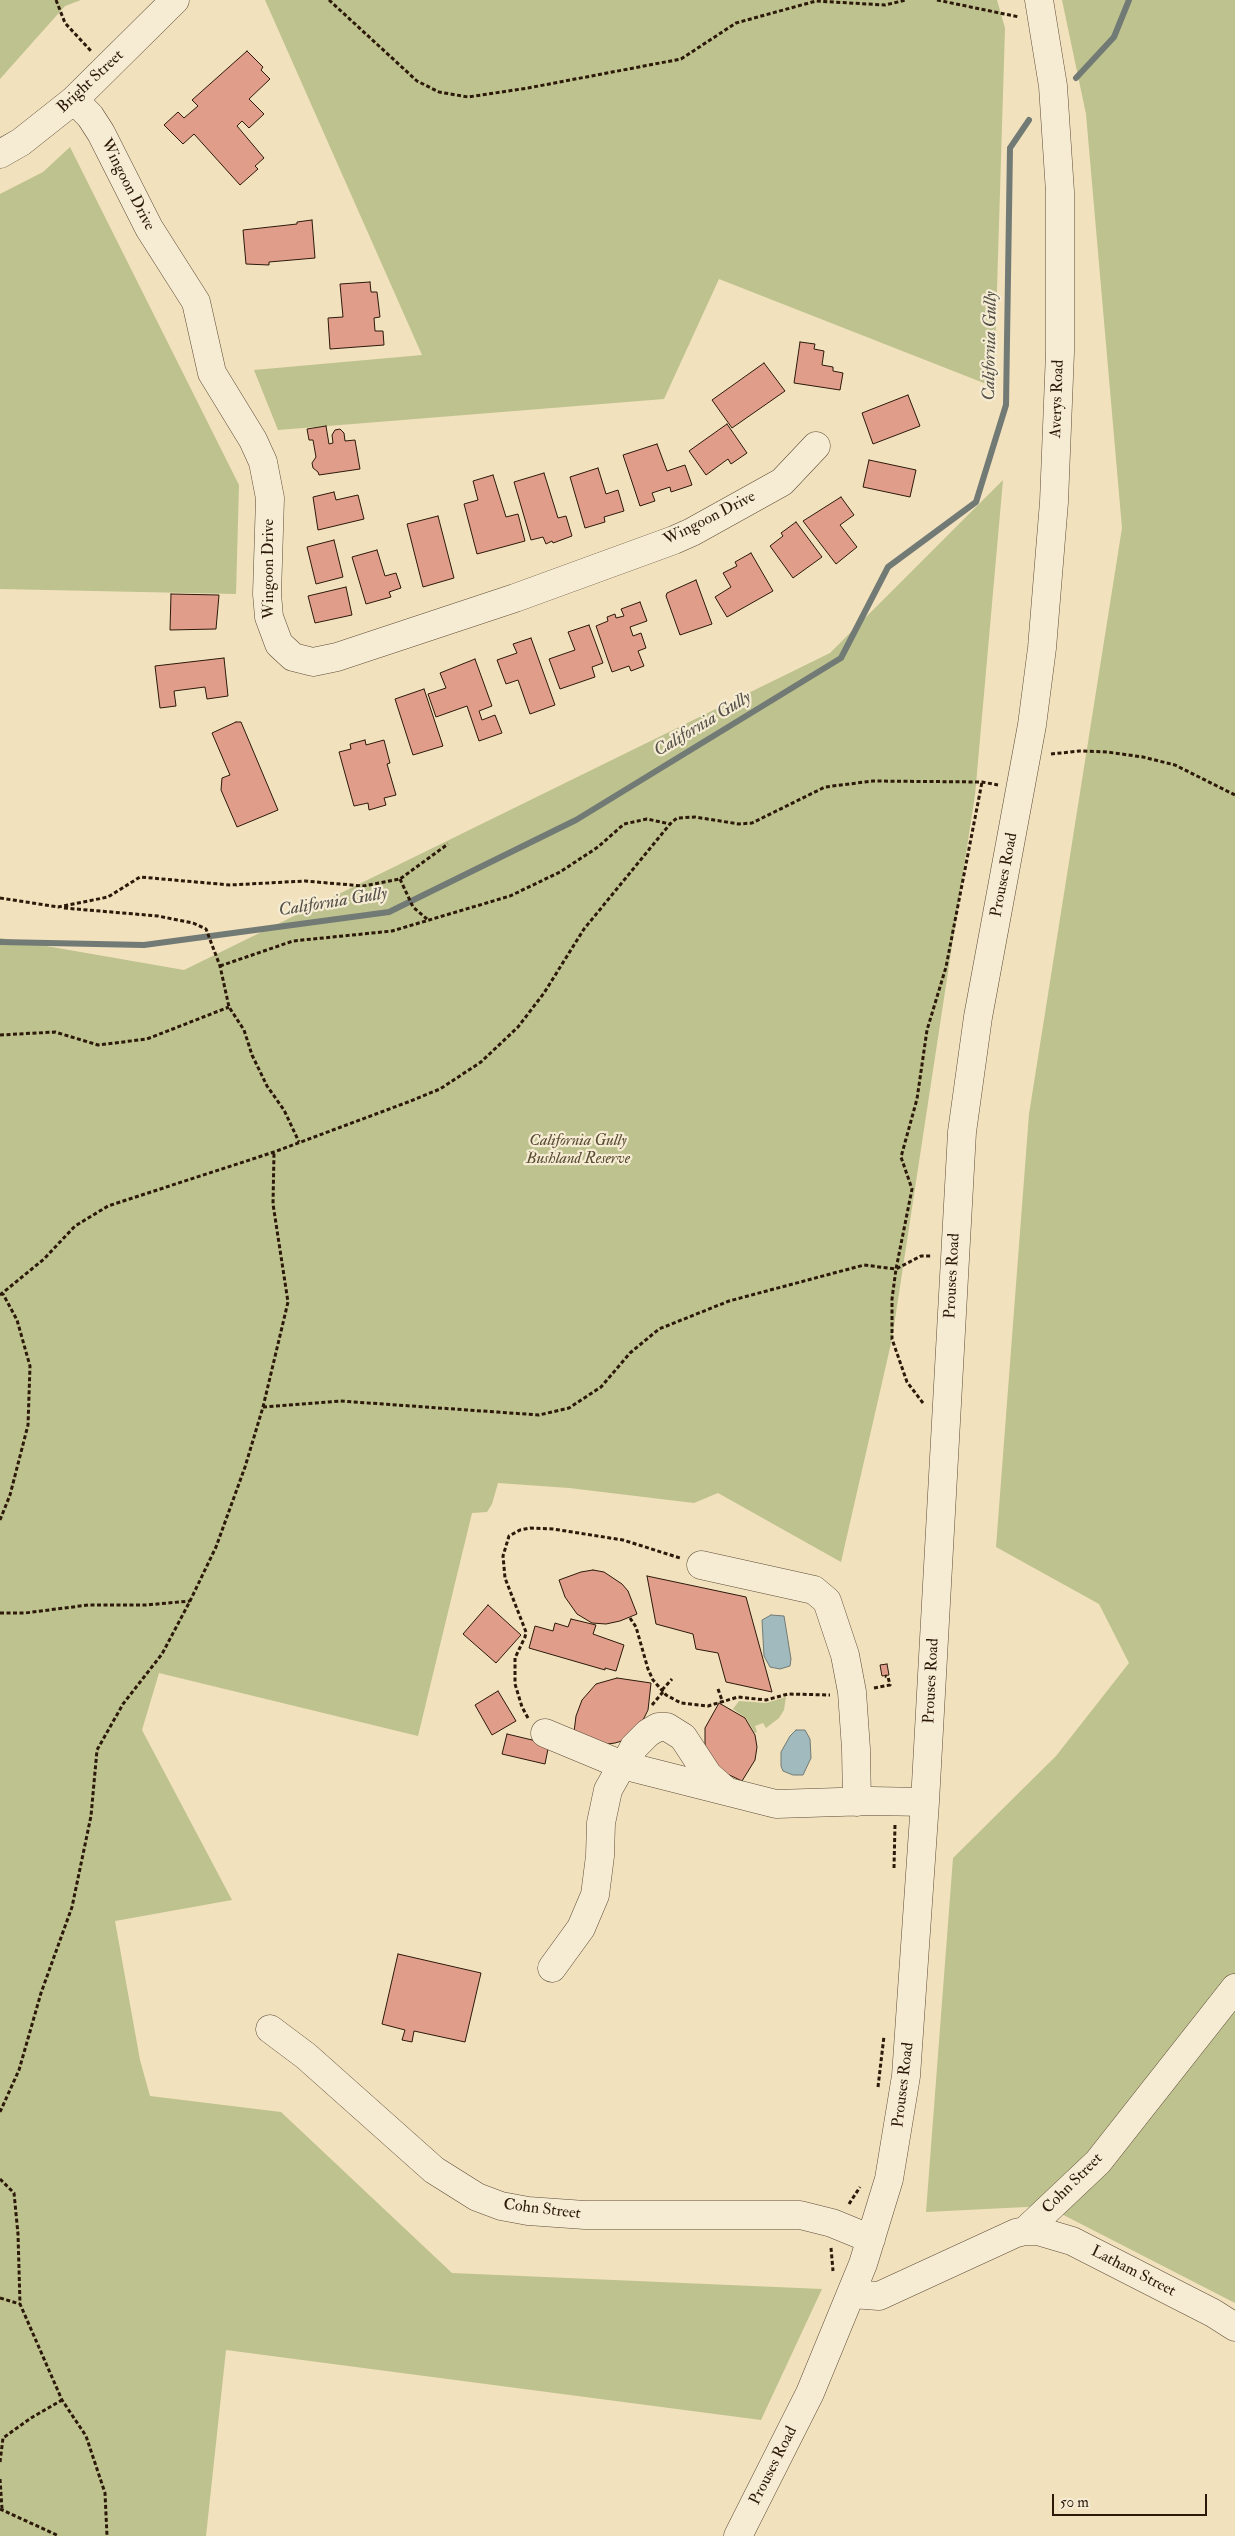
<!DOCTYPE html>
<html>
<head>
<meta charset="utf-8">
<style>
  body { margin:0 }
  #map { position:relative; width:1235px; height:2536px; overflow:hidden; background:#f1e1bd; font-family:"IM FELL Double Pica",serif }
  canvas { display:block }
  .scale { position:absolute; left:1052px; top:2494px; width:155px; height:22px; box-sizing:border-box; border:2px solid #2c1909; border-top:0; padding-left:6px; font-size:15px; line-height:18px; white-space:nowrap; color:#2c1909; -webkit-text-stroke:4px #f6ecd4; paint-order:stroke }
</style>
</head>
<body>
<div id="map">
<canvas width="1235" height="2536"></canvas>
<div class="scale">50 m</div>
</div>
<script>
const ctx = document.querySelector('canvas').getContext('2d');
ctx.lineJoin = 'round';
function paint(path, color) {
  ctx.fillStyle = color;
  ctx.fill(path, 'evenodd');
}
function toPath(rows) {
  const path = new Path2D();
  for (const r of rows) {
    path.moveTo(r[0], r[1]);
    for (let i = 2; i < r.length; i += 2) path.lineTo(r[i], r[i + 1]);
  }
  return path;
}
function strokePath(path, color, width, dash) {
  ctx.strokeStyle = color;
  ctx.lineWidth = width;
  ctx.lineCap = dash ? 'butt' : 'round';
  ctx.setLineDash(dash || []);
  ctx.stroke(path);
}
function write(font, color, halo, rows, align = 'center') {
  ctx.font = font + ' "IM FELL Double Pica",serif';
  ctx.lineWidth = 4.5;
  ctx.setLineDash([]);
  ctx.textBaseline = 'middle';
  ctx.strokeStyle = halo;
  ctx.fillStyle = color;
  for (const [text, x, y, turn = 0] of rows) {
    ctx.save();
    ctx.translate(x, y);
    ctx.rotate((+turn || 0) * Math.PI / 180);
    ctx.textAlign = isNaN(turn) ? turn : align;
    if (halo) ctx.strokeText(text, 0, 0);
    ctx.fillText(text, 0, 0);
    ctx.restore();
  }
}
paint(toPath([
  [0,0,81,0,65,6,0,79],
  [265,0,997,0,1005,28,994,387,719,279,664,399,278,430,254,370,422,355],
  [1062,0,1235,0,1235,2303,1046,2206,926,2212,953,1858,1056,1756,1129,1663,1099,1604,996,1547,1029,1114,1122,528,1086,114],
  [70,147,239,485,236,594,0,589,0,194,43,172],
  [1003,480,975,795,892,1339,841,1562,718,1493,694,1503,569,1488,498,1483,492,1504,487,1512,472,1513,418,1736,159,1673,142,1730,232,1900,115,1921,140,2060,150,2096,281,2112,452,2273,822,2289,761,2420,226,2350,206,2536,0,2536,0,938,184,970,830,653],
  [786,1697,784,1710,779,1718,766,1728,763,1723,755,1726,757,1732,755,1733,746,1718,733,1709,739,1701,766,1703]
]), '#bec28e');
const water = toPath([
  [771,1615,784,1616,791,1659,790,1666,780,1669,770,1667,764,1656,762,1620,771,1615],
  [796,1730,805,1730,810,1739,811,1758,803,1775,793,1775,783,1771,781,1766,781,1752,790,1736,796,1730]
]);
paint(water, '#a1babd');
strokePath(water, '#727a75', 1);
strokePath(toPath([
  [1076,78,1114,37,1129,0],
  [0,942,144,945,389,912,576,820,841,658,888,567,976,502,1006,405,1010,148,1029,120]
]), '#727a75', 6);
const building = toPath([
  [247,51,263,67,261,70,270,79,249,99,264,114,249,128,242,121,237,126,264,158,255,166,258,169,240,185,194,134,183,144,164,125,178,112,184,118,198,106,192,100,247,51],
  [312,220,315,258,269,262,269,265,246,264,243,230,297,224,297,222,312,220],
  [370,282,371,292,377,292,380,317,374,318,375,331,383,331,384,345,330,349,328,318,343,317,340,284,370,282],
  [800,342,815,344,814,349,824,351,822,365,833,367,833,371,843,373,840,390,794,383,800,342],
  [764,363,785,391,732,428,712,400,764,363],
  [908,395,920,426,873,444,862,413,908,395],
  [727,424,747,453,731,464,728,459,706,475,689,451,727,424],
  [326,426,329,444,333,443,332,435,335,430,340,429,344,433,345,441,355,440,360,469,319,475,318,472,313,468,312,463,316,457,313,440,309,440,307,429,326,426],
  [657,444,667,471,685,465,692,485,671,492,670,487,652,493,655,501,640,506,623,455,657,444],
  [869,460,916,470,910,497,863,487,869,460],
  [598,468,606,494,618,490,624,511,604,517,605,522,585,528,570,477,598,468],
  [544,473,558,518,566,516,572,536,553,543,552,541,546,544,543,537,531,540,514,482,544,473],
  [493,475,506,517,518,514,525,541,477,554,464,504,478,500,473,481,493,475],
  [334,492,336,500,358,495,364,519,318,530,313,497,334,492],
  [841,497,854,515,840,525,857,547,836,564,803,521,841,497],
  [438,516,454,578,423,587,407,524,438,516],
  [796,522,822,557,793,578,770,546,783,536,781,533,796,522],
  [334,540,343,577,316,584,307,547,334,540],
  [377,550,385,576,396,573,401,588,389,592,391,597,366,604,352,557,377,550],
  [751,553,773,591,727,617,715,597,731,587,723,573,737,566,735,562,751,553],
  [696,580,712,624,680,635,666,596,667,593,696,580],
  [346,587,352,615,315,623,308,596,346,587],
  [171,594,219,595,216,629,170,630,171,594],
  [640,602,647,621,630,627,633,636,641,633,646,648,638,651,644,666,631,671,629,666,612,672,596,626,608,621,607,617,615,614,616,618,624,616,621,609,640,602],
  [589,625,603,663,592,667,595,677,560,689,549,659,575,650,568,632,589,625],
  [531,638,555,705,530,714,518,680,506,684,497,660,517,653,513,644,531,638],
  [224,658,228,696,207,699,205,687,174,691,176,706,160,708,155,666,224,658],
  [475,659,492,706,479,711,482,720,495,715,502,733,479,741,467,706,436,717,428,694,446,688,440,673,475,659],
  [424,689,443,746,413,755,395,699,424,689],
  [236,722,241,722,278,810,237,827,221,790,222,778,230,775,212,733,236,722],
  [365,740,366,745,384,740,390,763,387,764,396,795,384,798,386,805,369,810,368,803,354,806,339,752,351,749,350,744,365,740],
  [593,1570,604,1572,622,1584,628,1591,637,1614,620,1621,606,1624,592,1623,577,1614,565,1597,559,1580,581,1572,593,1570],
  [647,1576,746,1597,772,1692,726,1682,718,1653,696,1649,693,1634,656,1624,647,1576],
  [488,1605,521,1635,496,1663,463,1634,488,1605],
  [571,1619,596,1625,593,1634,624,1645,616,1671,605,1668,605,1670,529,1648,535,1626,553,1631,555,1623,568,1627,571,1619],
  [887,1664,889,1675,882,1676,880,1665,887,1664],
  [617,1678,651,1683,648,1710,639,1728,625,1740,615,1743,601,1745,573,1740,576,1716,582,1700,596,1684,617,1678],
  [498,1691,516,1721,492,1735,475,1705,498,1691],
  [719,1703,745,1718,755,1735,757,1747,755,1760,742,1781,721,1771,705,1748,705,1728,719,1703],
  [507,1734,549,1744,545,1764,502,1754,507,1734],
  [398,1954,481,1973,465,2042,414,2031,412,2042,402,2040,405,2030,382,2024,398,1954]
]);
paint(building, '#e09d8a');
strokePath(building, '#2c1909', 1);
const minor = toPath([
  [74,100,90,116,101,133,149,228,196,302,212,373,253,440,263,462,270,498,267,594,269,617,279,644,293,657,313,662,337,657,515,598,674,540,692,532,782,482,816,446],
  [0,154,21,142,74,100,175,0],
  [701,1565,814,1590,827,1601,845,1655,852,1692,856,1749,857,1802],
  [545,1733,622,1765,776,1804,871,1801,925,1802],
  [624,1766,634,1747,648,1733,658,1727,667,1727,683,1737,708,1775,726,1791],
  [552,1968,581,1928,595,1895,600,1856,601,1823,608,1790,622,1765],
  [270,2029,306,2056,434,2170,477,2197,501,2206,528,2211,585,2215,800,2215,832,2223,871,2239],
  [1025,2231,1038,2231,1072,2241,1213,2313,1235,2327],
  [852,2294,879,2296,1016,2233,1025,2231,1098,2162,1235,1988],
  [738,2536,810,2393,863,2264,889,2179,906,2076,925,1802,962,1132,978,1017,1032,725,1042,648,1054,502,1060,352,1060,192,1053,86,1039,0]
]);
strokePath(minor, '#5d4b36', 29);
strokePath(toPath([
  [56,0,65,23,92,52],
  [329,0,417,81,439,92,468,97,528,88,681,59,736,23,816,1,885,5,906,0],
  [937,0,1019,17],
  [1051,754,1080,751,1107,752,1143,757,1175,765,1235,795],
  [400,879,413,907,427,919],
  [0,898,58,907,108,897,140,877,230,885,305,881,363,886,400,879,448,844],
  [64,908,158,916,193,923,206,929,220,966,229,1007,244,1030,252,1055,267,1086,284,1110,299,1142],
  [220,966,293,941,392,931,510,896,560,872,598,847,624,824,647,819,670,824],
  [0,1035,55,1032,98,1045,147,1039,229,1007],
  [0,1295,44,1259,75,1226,108,1206,274,1152,408,1102,440,1089,481,1062,518,1027,544,993,584,929,670,824,677,818,695,817,739,824,752,823,825,787,873,781,982,782,998,785],
  [923,1403,907,1382,892,1339,892,1299,896,1269,921,1256,932,1256],
  [263,1407,340,1401,539,1415,569,1408,601,1387,630,1353,659,1329,729,1301,864,1265,896,1269,912,1189,901,1157,917,1099,927,1030,946,967,982,782],
  [0,1520,10,1495,28,1425,30,1366,17,1320,3,1294],
  [0,1613,25,1613,88,1605,146,1605,190,1601],
  [630,1618,636,1627,648,1669,653,1680,666,1695,681,1703,708,1706,738,1697,766,1700,788,1694,830,1695],
  [874,1688,890,1685,888,1677,885,1676],
  [718,1689,723,1703],
  [662,1690,672,1679],
  [652,1705,663,1692],
  [528,1718,522,1707,515,1684,515,1658,525,1637,526,1632,505,1578,503,1556,509,1536,520,1530,530,1528,553,1529,623,1540,680,1558],
  [894,1868,895,1824],
  [878,2087,884,2036],
  [0,2112,19,2070,41,1993,72,1907,91,1816,97,1750,123,1704,162,1654,190,1601,216,1547,245,1467,263,1407,288,1302,273,1204,274,1152],
  [0,2179,14,2193,18,2234,20,2304,62,2400,86,2436,105,2493,107,2536],
  [849,2204,860,2187],
  [831,2248,833,2271],
  [0,2298,20,2304],
  [0,2462,3,2438,31,2418,62,2400],
  [0,2479,2,2509],
  [0,2509,59,2536]
]), '#2c1909', 3, [4, 2.5]);
strokePath(minor, '#f6ecd4', 28);
write('16px', '#2c1909', '#f6ecd4', [
  ["Bright Street",91,82,-43],
  ["Wingoon Drive",127,185,63],
  ["Averys Road",1058,399,-88],
  ["Wingoon Drive",710,519,-27],
  ["Wingoon Drive",270,569,-90],
  ["Prouses Road",1005,875,-79],
  ["Prouses Road",953,1276,-87],
  ["Prouses Road",932,1681,-87],
  ["Prouses Road",904,2085,-83],
  ["Cohn Street",1073,2184,-45],
  ["Cohn Street",542,2210,7],
  ["Latham Street",1133,2272,27],
  ["Prouses Road",774,2466,-63]
]);
write('italic 16px', '#584c31', '#f6ecd4', [
  ["California Gully",578,1142],
  ["Bushland Reserve",578,1160]
]);
write('italic 18px', '#555148', '#f6ecd4', [
  ["California Gully",991,346,-89],
  ["California Gully",703,725,-31],
  ["California Gully",333,903,-9]
]);
</script>
</body>
</html>
